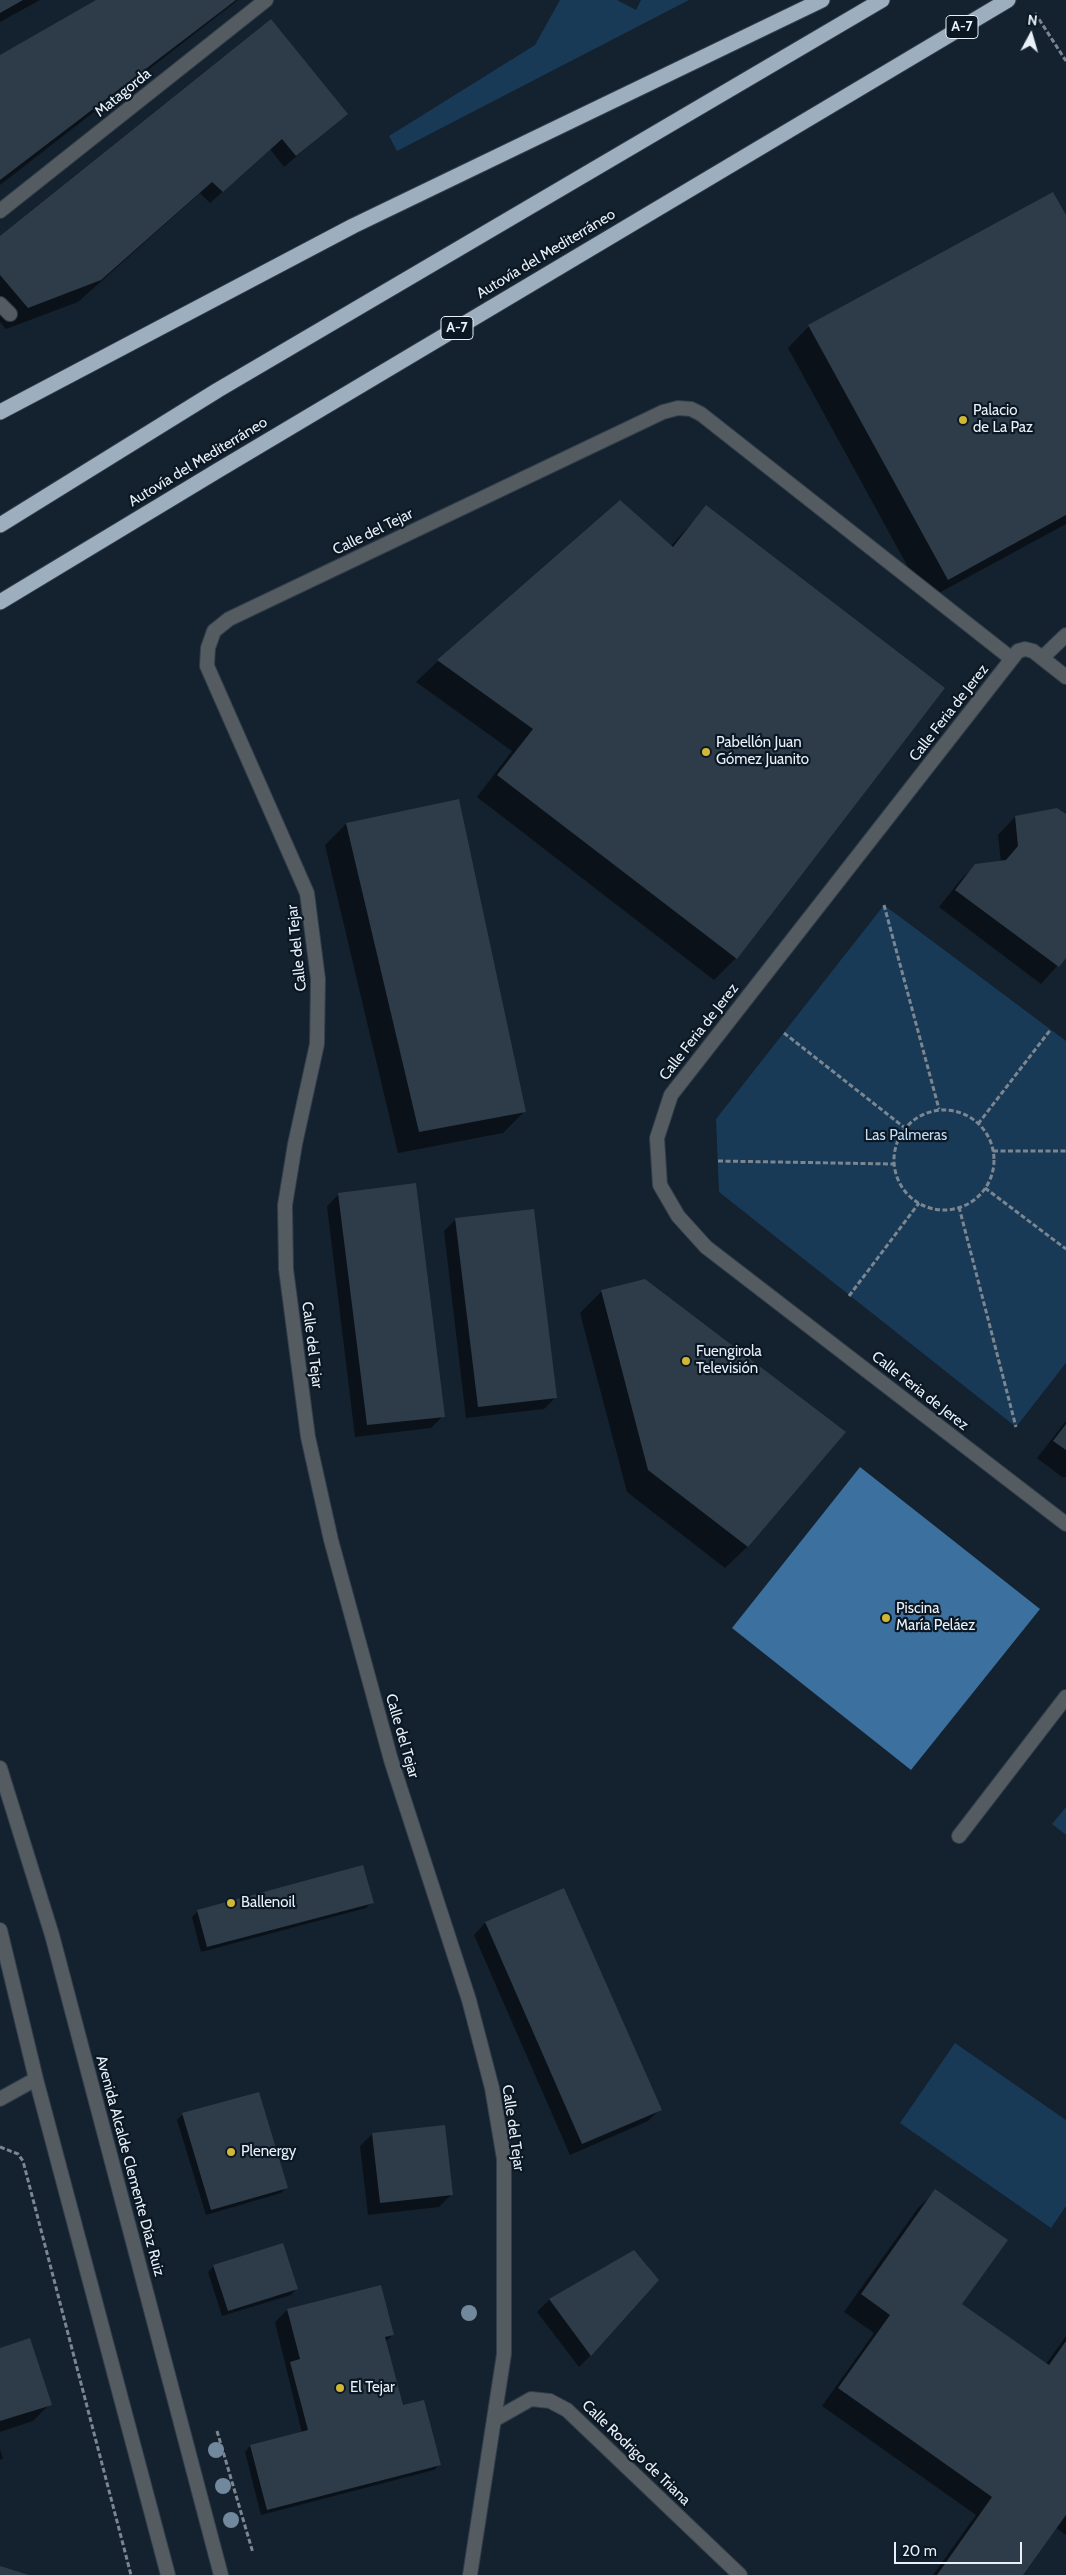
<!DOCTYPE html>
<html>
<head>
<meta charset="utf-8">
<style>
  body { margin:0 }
  #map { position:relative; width:1066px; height:2575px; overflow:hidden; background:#14212e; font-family:Cabin,sans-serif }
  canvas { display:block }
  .north { position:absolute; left:1006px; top:10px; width:50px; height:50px; -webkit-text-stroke:4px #0b1824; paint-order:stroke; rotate:6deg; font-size:14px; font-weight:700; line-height:20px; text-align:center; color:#e8f0f9 }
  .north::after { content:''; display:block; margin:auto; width:18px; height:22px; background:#e8f0f9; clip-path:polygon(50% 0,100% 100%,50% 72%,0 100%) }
  .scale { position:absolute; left:894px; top:2542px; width:128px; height:22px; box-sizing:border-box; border:2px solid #e8f0f9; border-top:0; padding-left:6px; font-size:15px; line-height:18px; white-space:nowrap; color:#e8f0f9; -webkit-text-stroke:4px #0b1824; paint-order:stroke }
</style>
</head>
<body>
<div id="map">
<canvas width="1066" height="2575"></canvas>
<div class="north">N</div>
<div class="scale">20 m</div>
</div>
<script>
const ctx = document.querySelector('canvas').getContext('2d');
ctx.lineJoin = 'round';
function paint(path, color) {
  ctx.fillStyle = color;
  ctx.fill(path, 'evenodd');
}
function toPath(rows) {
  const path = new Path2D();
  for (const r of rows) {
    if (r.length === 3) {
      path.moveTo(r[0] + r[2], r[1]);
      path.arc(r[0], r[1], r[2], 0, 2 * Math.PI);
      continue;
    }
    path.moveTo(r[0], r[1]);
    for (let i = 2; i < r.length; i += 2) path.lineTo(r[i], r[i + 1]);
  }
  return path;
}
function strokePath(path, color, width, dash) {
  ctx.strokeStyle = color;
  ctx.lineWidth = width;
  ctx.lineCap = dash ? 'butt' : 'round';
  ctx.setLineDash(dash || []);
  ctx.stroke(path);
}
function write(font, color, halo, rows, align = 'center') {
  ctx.font = font + ' Cabin,sans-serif';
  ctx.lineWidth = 4.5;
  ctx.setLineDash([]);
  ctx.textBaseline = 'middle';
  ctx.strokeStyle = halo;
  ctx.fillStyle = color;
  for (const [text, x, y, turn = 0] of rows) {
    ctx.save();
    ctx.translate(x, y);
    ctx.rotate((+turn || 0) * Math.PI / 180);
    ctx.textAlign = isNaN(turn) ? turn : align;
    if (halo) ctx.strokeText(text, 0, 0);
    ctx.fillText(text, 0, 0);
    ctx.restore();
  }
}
paint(toPath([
  [560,0,617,0,636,10,641,0,689,0,397,151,389,136,535,45],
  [884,905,1066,1041,1066,1363,1016,1427,719,1192,716,1119],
  [1066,1807,1066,1835,1052,1824],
  [955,2043,1066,2120,1066,2206,1051,2228,900,2123]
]), '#183a57');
paint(toPath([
  [860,1467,1040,1609,911,1770,732,1628]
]), '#3c709e');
paint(toPath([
  [0,0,40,0,0,22],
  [99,0,238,0,0,185,0,56],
  [346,114,284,167,270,149,210,203,200,193,78,302,6,329,0,322,0,238],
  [1066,218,1066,524,926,600,788,348,809,326],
  [620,502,671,546,706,507,944,689,736,958,714,980,477,797,512,751,416,682,438,661],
  [1066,816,1066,956,1041,984,939,907,958,883,975,865,1001,862,998,835,1015,817],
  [346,824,525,1111,503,1133,398,1153,325,845],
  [339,1194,443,1416,431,1428,355,1437,327,1206],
  [456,1219,556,1397,544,1409,466,1418,444,1231],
  [602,1291,844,1432,747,1547,725,1568,627,1492,580,1313],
  [1066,1421,1066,1477,1062,1477,1037,1458],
  [564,1889,660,2109,648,2121,570,2155,474,1935,485,1923],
  [372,1902,366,1908,201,1952,192,1917,198,1911],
  [183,2114,286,2188,281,2193,206,2215,177,2120],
  [372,2134,451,2195,439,2207,368,2215,360,2146],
  [936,2191,961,2304,1046,2364,1066,2336,1066,2535,1055,2527,1021,2575,933,2575,976,2515,822,2406,874,2333,844,2312,918,2208],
  [633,2251,591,2355,579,2367,537,2312,549,2300],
  [214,2266,296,2289,291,2295,222,2316,208,2272],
  [380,2286,393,2335,385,2342,402,2407,440,2464,434,2470,261,2515,245,2452,250,2446,302,2433,275,2322,287,2310],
  [0,2349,50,2404,33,2421,0,2432],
  [0,2449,3,2458,0,2460]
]), '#0007');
paint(toPath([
  [0,0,23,0,0,13],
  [96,0,236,0,0,180,0,55],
  [271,19,348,114,296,156,282,139,223,192,212,182,101,280,28,308,0,275,0,236],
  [1053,192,1066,215,1066,515,948,580,808,325],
  [620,500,673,547,706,505,945,688,737,959,497,775,533,729,437,660],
  [459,799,526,1112,419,1132,346,823],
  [1057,808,1066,814,1066,958,1059,967,955,890,975,864,1006,860,1018,846,1015,816],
  [416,1183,445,1417,367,1425,338,1193],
  [534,1209,557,1398,478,1407,455,1218],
  [645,1279,846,1432,748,1547,648,1470,601,1290],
  [1066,1424,1066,1450,1053,1441],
  [363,1865,374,1903,207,1947,197,1910],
  [564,1888,662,2110,582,2144,485,1922],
  [259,2092,288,2188,211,2210,182,2113],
  [445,2125,453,2195,380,2203,372,2133],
  [935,2189,1008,2240,962,2304,1049,2365,1066,2341,1066,2515,1023,2575,937,2575,992,2497,838,2388,890,2315,861,2294],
  [283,2243,298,2289,228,2311,213,2265],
  [634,2250,659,2280,591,2356,549,2299],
  [381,2285,394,2335,385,2337,403,2405,424,2400,441,2465,267,2510,250,2445,308,2430,290,2362,300,2359,287,2309],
  [30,2338,52,2405,0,2421,0,2348],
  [0,2566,29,2575,0,2575]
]), '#2e3c49');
const minor = toPath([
  [0,211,266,0],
  [0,304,10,314],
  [1042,658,1066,635],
  [1066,677,1033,651,1025,649,1018,651,671,1095,657,1138,660,1185,678,1216,706,1247,1066,1524],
  [0,1768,52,1935,221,2575],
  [959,1836,1066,1697],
  [0,1930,36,2079,168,2575],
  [0,2099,36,2079],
  [494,2420,531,2399,550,2401,567,2410,740,2575],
  [470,2575,504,2354,504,2159,492,2088,469,2000,391,1760,331,1540,308,1437,286,1269,285,1205,295,1144,317,1044,318,979,307,893,207,666,208,648,214,631,229,619,663,412,678,408,691,409,701,414,1012,659]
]);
const motorway = toPath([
  [0,412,353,226,822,0],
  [0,525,218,390,882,0],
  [0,602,217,471,1008,0]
]);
strokePath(minor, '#323e4a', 16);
strokePath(motorway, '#323e4a', 17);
strokePath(toPath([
  [1035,13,1066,61],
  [884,905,939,1109],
  [784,1033,905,1128],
  [944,1160,50],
  [978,1124,1051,1029],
  [993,1151,1066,1151],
  [718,1161,894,1164],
  [985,1188,1066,1249],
  [959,1207,1016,1427],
  [849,1296,919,1203],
  [0,2147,18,2154,23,2161,131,2575],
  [217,2431,253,2553]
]), '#7b8691', 3, [5, 2.5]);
strokePath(minor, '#545b61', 14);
strokePath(motorway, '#9daebe', 15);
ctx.fillStyle = '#72889d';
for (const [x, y] of [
  [469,2313],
  [216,2450],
  [223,2486],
  [231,2520]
]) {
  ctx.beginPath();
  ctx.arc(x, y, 8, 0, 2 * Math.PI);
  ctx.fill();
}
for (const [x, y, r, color] of [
  [963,420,5,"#d1b736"],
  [706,752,5,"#d1b736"],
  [686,1361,5,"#d1b736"],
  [886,1618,5,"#d1b736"],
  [231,1903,5,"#d1b736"],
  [231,2152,5,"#d1b736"],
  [340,2388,5,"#d1b736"]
]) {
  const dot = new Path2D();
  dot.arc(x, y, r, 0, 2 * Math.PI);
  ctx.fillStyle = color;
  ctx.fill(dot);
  strokePath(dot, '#0b1824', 2);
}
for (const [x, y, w] of [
  [962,27,32],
  [457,328,32]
]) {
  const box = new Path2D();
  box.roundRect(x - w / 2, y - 11.5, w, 23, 4);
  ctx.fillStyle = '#0b1824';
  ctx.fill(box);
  strokePath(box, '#e8f0f9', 1);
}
write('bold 14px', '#e8f0f9', null, [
  ["A-7",962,27],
  ["A-7",457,328]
]);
write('15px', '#e8f0f9', '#0b1824', [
  ["Matagorda",123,93,-39],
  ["Autovía del Mediterráneo",546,254,-31],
  ["Autovía del Mediterráneo",198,462,-31],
  ["Calle del Tejar",373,532,-26],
  ["Calle Feria de Jerez",949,713,-52],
  ["Calle del Tejar",297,948,-96],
  ["Calle Feria de Jerez",699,1032,-52],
  ["Calle del Tejar",312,1345,83],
  ["Calle Feria de Jerez",920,1391,38],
  ["Calle del Tejar",402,1736,74],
  ["Calle del Tejar",513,2128,82],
  ["Avenida Alcalde Clemente Díaz Ruiz",130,2166,75],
  ["Calle Rodrigo de Triana",636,2453,44]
]);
write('15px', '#e8f0f9', '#0b1824', [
  ["Palacio",973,411],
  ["de La Paz",973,428],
  ["Pabellón Juan",716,743],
  ["Gómez Juanito",716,760],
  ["Fuengirola",696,1352],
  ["Televisión",696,1369],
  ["Piscina",896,1609],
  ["María Peláez",896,1626],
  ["Ballenoil",241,1903],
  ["Plenergy",241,2152],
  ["El Tejar",350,2388]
], 'left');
write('15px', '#bfdcf7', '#0b1824', [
  ["Las Palmeras",906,1136]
]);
</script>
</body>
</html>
